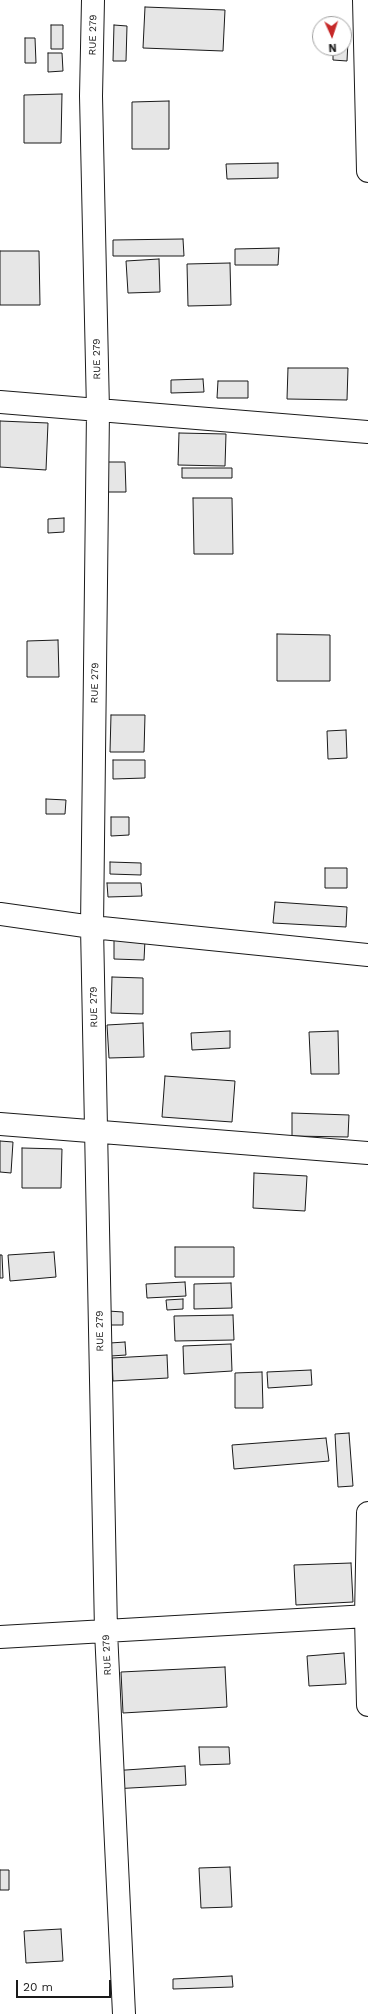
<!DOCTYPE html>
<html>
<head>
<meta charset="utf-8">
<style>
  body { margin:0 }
  #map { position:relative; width:368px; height:2014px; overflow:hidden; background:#fff; font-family:"Work Sans",sans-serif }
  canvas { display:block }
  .north { position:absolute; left:312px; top:16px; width:40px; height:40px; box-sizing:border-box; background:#fff; border:1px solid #a3a3a3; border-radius:50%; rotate:177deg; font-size:11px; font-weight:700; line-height:16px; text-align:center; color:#1a1a1a }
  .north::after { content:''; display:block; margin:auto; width:14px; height:18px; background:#c62828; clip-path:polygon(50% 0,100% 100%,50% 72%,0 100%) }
  .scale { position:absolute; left:16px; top:1980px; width:95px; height:18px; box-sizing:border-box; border:2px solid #1a1a1a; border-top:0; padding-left:5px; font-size:12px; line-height:14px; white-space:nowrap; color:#1a1a1a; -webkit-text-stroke:3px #fff; paint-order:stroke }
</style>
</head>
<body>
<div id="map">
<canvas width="368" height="2014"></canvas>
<div class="north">N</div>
<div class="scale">20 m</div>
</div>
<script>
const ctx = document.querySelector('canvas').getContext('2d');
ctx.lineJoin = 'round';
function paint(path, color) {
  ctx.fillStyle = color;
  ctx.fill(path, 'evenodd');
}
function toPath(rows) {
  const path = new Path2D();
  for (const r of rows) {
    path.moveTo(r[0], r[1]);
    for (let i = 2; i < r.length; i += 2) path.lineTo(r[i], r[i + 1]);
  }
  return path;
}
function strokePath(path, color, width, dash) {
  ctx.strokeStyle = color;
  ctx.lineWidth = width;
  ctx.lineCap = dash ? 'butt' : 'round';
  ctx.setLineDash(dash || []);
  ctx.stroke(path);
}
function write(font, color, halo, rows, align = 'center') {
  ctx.font = font + ' "Work Sans",sans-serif';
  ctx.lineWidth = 3;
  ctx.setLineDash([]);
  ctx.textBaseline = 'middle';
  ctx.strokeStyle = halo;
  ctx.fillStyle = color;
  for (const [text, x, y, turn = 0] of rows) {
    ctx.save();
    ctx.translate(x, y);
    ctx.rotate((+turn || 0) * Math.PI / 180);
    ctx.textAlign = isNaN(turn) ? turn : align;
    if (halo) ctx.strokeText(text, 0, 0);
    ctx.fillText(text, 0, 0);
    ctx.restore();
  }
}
const building = toPath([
  [145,7,225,10,223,51,143,48,145,7],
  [51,25,63,25,63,49,51,49,51,25],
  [114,25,127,26,126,61,113,61,114,25],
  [25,38,35,38,36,63,25,63,25,38],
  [344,41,348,41,347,61,333,60,333,48,344,48,344,41],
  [48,53,62,53,63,71,48,72,48,53],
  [62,94,61,143,24,143,24,95,62,94],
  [169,101,169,149,132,149,132,102,169,101],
  [278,163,278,178,227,179,226,164,278,163],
  [183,239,184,256,113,256,113,240,183,239],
  [279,248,278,265,235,265,235,249,279,248],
  [0,251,39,251,40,305,0,305,0,251],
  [159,259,160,292,128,293,126,261,159,259],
  [230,263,231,305,188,306,187,264,230,263],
  [288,368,348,368,347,400,287,399,288,368],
  [203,379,204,392,171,393,171,380,203,379],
  [218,381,248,381,248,398,217,398,218,381],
  [0,421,48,423,46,470,0,467,0,421],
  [179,433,226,434,225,466,178,465,179,433],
  [107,462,125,462,126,492,108,492,107,462],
  [182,468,232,468,232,478,182,478,182,468],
  [193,498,232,498,233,554,194,554,193,498],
  [64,518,64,532,48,533,48,519,64,518],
  [277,634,330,635,330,681,277,681,277,634],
  [58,640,59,677,27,677,27,641,58,640],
  [111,715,145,715,144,752,110,752,111,715],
  [346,730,347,758,328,759,327,731,346,730],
  [113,760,145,760,145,778,113,779,113,760],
  [46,799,66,800,65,814,46,814,46,799],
  [111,817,129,817,129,835,111,836,111,817],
  [110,862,141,863,141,875,110,874,110,862],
  [325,868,347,868,347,888,325,888,325,868],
  [107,883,141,883,142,896,108,897,107,883],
  [275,902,347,907,346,927,273,923,275,902],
  [114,939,145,940,144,960,114,959,114,939],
  [112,977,143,978,143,1014,111,1013,112,977],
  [143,1023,144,1057,109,1058,107,1025,143,1023],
  [230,1031,230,1048,192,1050,191,1033,230,1031],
  [338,1031,339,1074,311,1074,309,1032,338,1031],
  [165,1076,235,1081,232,1122,162,1117,165,1076],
  [292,1113,349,1115,348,1137,292,1136,292,1113],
  [0,1141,13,1142,11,1173,0,1172,0,1141],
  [22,1148,62,1149,61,1188,22,1188,22,1148],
  [254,1173,307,1176,305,1211,253,1208,254,1173],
  [175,1247,234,1247,234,1277,175,1277,175,1247],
  [54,1252,56,1277,10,1281,8,1255,54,1252],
  [0,1255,2,1255,3,1278,0,1278,0,1255],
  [185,1282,186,1296,147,1298,146,1284,185,1282],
  [231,1283,232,1308,194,1309,194,1284,231,1283],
  [183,1299,183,1309,167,1310,166,1300,183,1299],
  [108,1311,123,1312,123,1325,108,1325,108,1311],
  [233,1315,234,1340,175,1341,174,1316,233,1315],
  [125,1342,126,1355,111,1356,110,1343,125,1342],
  [231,1344,232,1371,184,1374,183,1346,231,1344],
  [167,1355,168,1378,113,1381,112,1358,167,1355],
  [311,1370,312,1385,268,1388,267,1372,311,1370],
  [262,1372,263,1408,235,1408,235,1373,262,1372],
  [349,1433,353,1486,338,1487,335,1434,349,1433],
  [326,1438,329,1461,234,1469,232,1445,326,1438],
  [351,1563,353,1602,296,1605,294,1565,351,1563],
  [344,1653,346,1684,309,1686,307,1656,344,1653],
  [225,1667,227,1707,123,1713,121,1672,225,1667],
  [199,1747,229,1747,230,1764,200,1765,199,1747],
  [185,1766,186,1785,112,1789,111,1771,185,1766],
  [230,1867,232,1907,201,1908,199,1868,230,1867],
  [0,1870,9,1870,9,1890,0,1890,0,1870],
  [61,1929,63,1961,26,1963,24,1931,61,1929],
  [232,1976,233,1987,173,1989,173,1979,232,1976]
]);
paint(building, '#e6e6e6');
strokePath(building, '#1a1a1a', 1);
const street = toPath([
  [93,0,91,96,98,410,92,927,106,1631,124,2014],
  [364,0,368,171],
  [0,402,368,432],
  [0,914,92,927,368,955],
  [0,1124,368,1153],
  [368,1513,366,1617,368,1705],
  [0,1637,368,1616]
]);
strokePath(street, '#1a1a1a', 24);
strokePath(street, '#fff', 22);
write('10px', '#1a1a1a', '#fff', [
  ["RUE 279",93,35,-89],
  ["RUE 279",97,359,-91],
  ["RUE 279",95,683,-89],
  ["RUE 279",94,1007,-91],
  ["RUE 279",100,1331,-91],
  ["RUE 279",107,1655,-93]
]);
</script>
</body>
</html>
